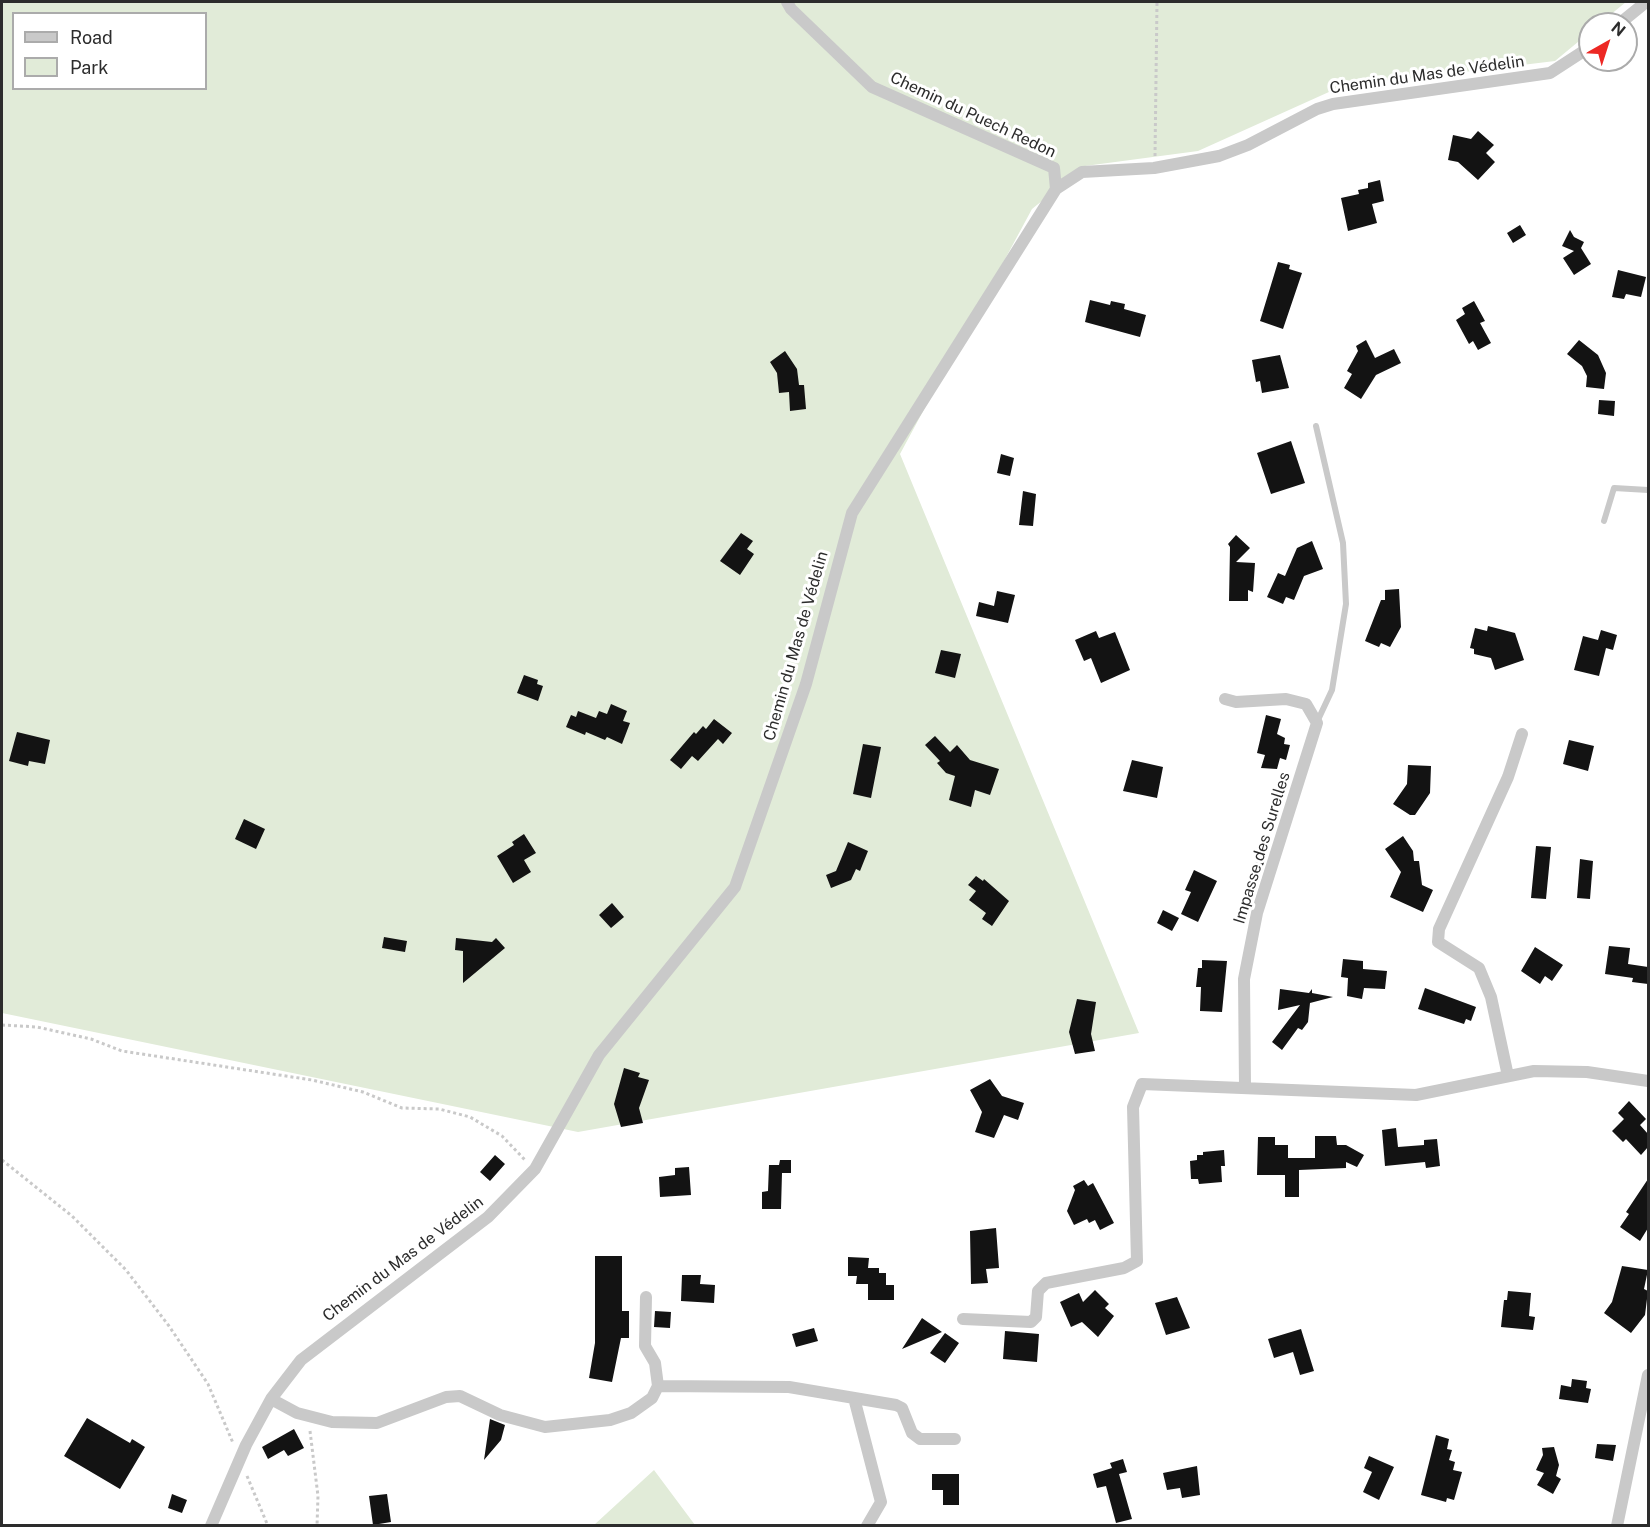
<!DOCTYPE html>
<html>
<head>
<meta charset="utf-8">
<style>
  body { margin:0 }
  #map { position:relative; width:1650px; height:1527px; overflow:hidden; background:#fff; font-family:"Public Sans",sans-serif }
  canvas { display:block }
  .frame { position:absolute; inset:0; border:3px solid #2c2c2c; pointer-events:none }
  .legend { position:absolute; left:12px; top:12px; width:195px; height:78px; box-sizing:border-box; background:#fff; border:2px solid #ababab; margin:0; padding:8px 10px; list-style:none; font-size:18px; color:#2c2c2c }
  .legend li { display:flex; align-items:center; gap:12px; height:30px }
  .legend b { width:30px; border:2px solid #ababab }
  .north { position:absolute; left:1578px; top:12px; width:60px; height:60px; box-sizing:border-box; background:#fff; border:2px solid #ababab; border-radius:50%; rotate:39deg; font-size:16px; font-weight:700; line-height:24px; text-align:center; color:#2c2c2c }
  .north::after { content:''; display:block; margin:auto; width:21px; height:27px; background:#ed2824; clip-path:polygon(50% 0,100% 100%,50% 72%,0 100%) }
</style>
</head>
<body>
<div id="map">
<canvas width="1650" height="1527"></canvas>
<div class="frame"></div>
<ul class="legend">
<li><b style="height:8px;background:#c9c9c9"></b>Road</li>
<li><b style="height:16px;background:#e1ebd8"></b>Park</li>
</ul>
<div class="north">N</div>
</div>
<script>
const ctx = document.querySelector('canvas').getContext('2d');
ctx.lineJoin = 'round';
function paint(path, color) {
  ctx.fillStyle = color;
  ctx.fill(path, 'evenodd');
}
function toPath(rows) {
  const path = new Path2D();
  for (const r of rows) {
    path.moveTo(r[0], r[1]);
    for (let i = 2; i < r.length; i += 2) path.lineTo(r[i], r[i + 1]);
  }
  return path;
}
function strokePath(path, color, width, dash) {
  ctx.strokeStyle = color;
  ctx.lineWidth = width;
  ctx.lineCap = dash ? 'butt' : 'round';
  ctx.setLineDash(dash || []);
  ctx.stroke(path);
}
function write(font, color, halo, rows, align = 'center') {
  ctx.font = font + ' "Public Sans",sans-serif';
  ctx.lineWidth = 6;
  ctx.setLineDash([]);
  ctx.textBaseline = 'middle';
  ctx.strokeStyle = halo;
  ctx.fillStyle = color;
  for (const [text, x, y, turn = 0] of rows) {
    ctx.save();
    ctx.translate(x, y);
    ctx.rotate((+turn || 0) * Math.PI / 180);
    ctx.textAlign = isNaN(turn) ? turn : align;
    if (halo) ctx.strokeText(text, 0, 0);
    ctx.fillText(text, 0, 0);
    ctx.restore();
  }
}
paint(toPath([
  [2,2,1626,2,1599,24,1590,24,1590,32,1555,61,1340,87,1198,151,1085,166,1032,209,900,454,1139,1033,578,1132,2,1013],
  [14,14,206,14,206,88,14,88],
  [654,1470,695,1525,594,1525]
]), '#e1ebd8');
paint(toPath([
  [1478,131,1494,145,1486,153,1495,162,1478,180,1458,162,1448,160,1453,135,1471,139],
  [1380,180,1384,201,1372,204,1377,223,1348,231,1341,198,1359,194,1358,190,1368,188,1368,183],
  [1520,225,1526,235,1513,243,1507,233],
  [1570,230,1574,237,1584,242,1581,248,1591,264,1574,275,1563,258,1574,251,1562,246],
  [1278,262,1290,265,1289,269,1302,273,1283,329,1260,321],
  [1618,270,1646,277,1641,297,1626,294,1624,299,1612,297],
  [1090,300,1110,305,1111,301,1125,304,1124,309,1146,315,1140,337,1085,322],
  [1474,301,1485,321,1480,323,1491,343,1478,350,1473,341,1469,344,1456,320,1465,314,1462,308],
  [1366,340,1375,358,1394,349,1401,363,1376,375,1361,399,1344,388,1352,374,1347,371,1358,351,1356,346],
  [1579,340,1598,355,1606,373,1604,389,1586,387,1587,376,1582,366,1567,354],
  [785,351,797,369,799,385,804,385,806,409,790,411,789,392,779,393,777,373,770,362],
  [1280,355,1289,388,1262,393,1260,381,1256,382,1252,360],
  [1599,400,1615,401,1614,416,1598,414],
  [1291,441,1305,483,1271,494,1257,453],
  [1001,454,1014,458,1010,476,997,473],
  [1023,491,1036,494,1033,526,1019,525],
  [741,533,753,541,747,549,754,554,740,575,720,561],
  [1236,535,1250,548,1236,562,1255,563,1253,592,1248,590,1248,601,1229,601,1230,547,1228,544],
  [1312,541,1323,569,1304,576,1294,600,1286,597,1283,604,1267,597,1278,573,1285,576,1297,548],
  [1399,589,1401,627,1390,647,1381,643,1379,647,1365,641,1381,600,1385,600,1385,590],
  [997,591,1015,595,1008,623,976,616,979,602,994,606],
  [1488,626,1515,633,1524,660,1495,670,1491,658,1474,654,1474,649,1470,648,1475,628,1487,631],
  [1601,630,1617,635,1613,650,1606,648,1599,676,1574,670,1583,636,1598,640],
  [1096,631,1099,638,1115,632,1130,670,1101,683,1091,658,1084,661,1075,640],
  [941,650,961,654,955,678,935,673],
  [524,675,538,680,537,684,543,686,538,701,517,693],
  [611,704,627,711,623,721,630,723,622,744,607,737,605,740,586,732,585,735,566,727,571,715,576,717,578,711,596,718,599,711,607,714],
  [1266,715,1281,719,1277,734,1285,738,1284,744,1290,745,1286,760,1280,758,1277,769,1261,768,1265,755,1257,753],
  [714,719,732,733,723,744,718,739,698,761,692,756,681,769,670,760,694,732,696,734,703,726,706,729],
  [17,732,50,740,45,764,29,761,28,766,9,761],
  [935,736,950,752,957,745,970,760,999,769,990,795,975,790,971,807,949,800,955,776,946,773,937,763,940,761,925,745],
  [1569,740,1594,746,1588,771,1563,764],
  [863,744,881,747,871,798,853,794],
  [1132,760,1163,767,1157,798,1123,791],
  [1408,765,1431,766,1430,793,1415,815,1410,815,1393,804,1407,784],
  [244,819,265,829,256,849,235,839],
  [524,834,536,853,524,860,531,872,513,883,497,856,514,845,512,842],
  [1403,836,1413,851,1414,861,1419,861,1422,885,1433,890,1423,912,1390,897,1401,872,1385,849],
  [848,842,868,851,860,871,856,869,851,880,831,888,826,875,836,871],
  [1536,846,1551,847,1546,899,1531,898],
  [1267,853,1258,881,1250,883,1258,854],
  [1580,859,1593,861,1590,899,1577,898],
  [1194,870,1217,881,1198,922,1181,914,1191,892,1185,890],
  [976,876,983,881,984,879,1009,901,992,926,982,919,986,913,969,900,976,891,968,885],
  [612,903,624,917,611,928,599,915],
  [1163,910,1179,918,1172,931,1157,923],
  [384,937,407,941,405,952,382,948],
  [456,938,492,942,496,938,505,948,463,983,463,951,455,950],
  [1609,946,1630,948,1628,964,1648,967,1648,984,1632,982,1633,978,1605,974],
  [1535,947,1563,965,1552,981,1545,976,1540,984,1521,971],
  [1343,959,1363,961,1363,969,1387,971,1385,989,1364,988,1362,999,1347,996,1348,978,1341,977],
  [1202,960,1227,961,1222,1012,1200,1011,1201,987,1196,987,1198,968,1202,968],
  [1425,988,1476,1007,1471,1021,1466,1019,1464,1024,1418,1009],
  [1280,989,1309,993,1312,989,1312,993,1333,997,1310,1003,1308,1022,1302,1030,1298,1028,1282,1050,1272,1042,1300,1005,1278,1010],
  [1077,999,1096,1002,1091,1034,1095,1051,1075,1054,1069,1032],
  [624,1068,640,1073,638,1077,649,1080,639,1108,643,1123,621,1127,614,1104],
  [990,1079,1002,1096,1024,1103,1018,1120,1004,1115,994,1138,975,1132,982,1112,970,1090],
  [1629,1101,1646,1119,1640,1125,1648,1134,1648,1147,1641,1155,1626,1139,1623,1142,1612,1131,1624,1119,1618,1113],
  [1396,1128,1398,1147,1424,1145,1424,1140,1437,1139,1440,1166,1426,1168,1425,1162,1385,1166,1382,1130],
  [1315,1136,1336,1136,1337,1145,1346,1145,1364,1155,1357,1167,1346,1162,1346,1168,1299,1170,1299,1197,1285,1197,1285,1175,1257,1175,1258,1137,1275,1137,1275,1145,1288,1145,1288,1158,1315,1158],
  [1224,1150,1225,1166,1221,1166,1222,1182,1199,1184,1198,1179,1191,1179,1190,1161,1197,1160,1197,1155,1203,1155,1203,1152],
  [495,1155,505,1164,490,1181,480,1172],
  [780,1160,791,1160,791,1173,782,1173,781,1209,762,1209,762,1192,768,1191,769,1165,779,1165],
  [689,1167,691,1195,660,1197,659,1177,675,1175,675,1168],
  [1648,1179,1648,1228,1640,1241,1620,1227,1629,1214,1626,1212],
  [1084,1180,1088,1186,1093,1183,1114,1223,1100,1230,1095,1220,1089,1223,1087,1219,1074,1225,1067,1211,1075,1190,1073,1186],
  [996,1228,999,1268,986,1269,988,1283,971,1284,970,1231],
  [595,1256,622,1256,622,1311,629,1311,629,1338,621,1338,612,1382,589,1378,595,1343],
  [848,1257,869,1258,868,1268,879,1268,879,1273,886,1273,886,1285,894,1285,894,1300,868,1300,868,1284,856,1284,857,1276,848,1276],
  [1622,1266,1648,1270,1644,1289,1648,1291,1645,1315,1631,1333,1604,1313,1612,1302],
  [682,1275,701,1275,700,1284,715,1285,714,1303,681,1301],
  [1095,1290,1109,1304,1105,1308,1114,1316,1098,1337,1082,1322,1071,1327,1060,1302,1079,1293,1083,1302],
  [1508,1291,1531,1293,1529,1316,1535,1317,1533,1330,1501,1327,1504,1300,1507,1300],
  [1177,1297,1190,1328,1166,1335,1155,1303],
  [655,1311,671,1312,670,1328,654,1327],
  [922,1318,942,1332,902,1349],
  [814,1328,818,1341,796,1347,792,1334],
  [1301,1329,1314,1371,1300,1375,1293,1352,1274,1358,1268,1339],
  [1005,1331,1039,1334,1037,1362,1003,1359],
  [945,1333,959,1343,945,1363,930,1353],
  [1572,1379,1587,1381,1586,1388,1591,1389,1588,1403,1559,1399,1561,1385,1571,1387],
  [87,1418,130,1443,132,1439,145,1447,120,1489,64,1456],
  [490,1419,505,1425,501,1440,484,1460],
  [294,1429,304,1448,288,1456,284,1450,268,1459,262,1447],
  [1436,1435,1449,1439,1447,1449,1452,1450,1449,1460,1455,1462,1453,1470,1462,1472,1454,1500,1447,1498,1446,1502,1421,1495],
  [1597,1444,1616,1445,1613,1461,1595,1458],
  [1554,1447,1559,1465,1556,1476,1561,1479,1553,1494,1537,1485,1544,1473,1536,1470,1543,1455,1542,1448],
  [1369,1456,1394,1467,1379,1500,1363,1492,1372,1472,1364,1468],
  [1123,1459,1127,1472,1119,1474,1132,1519,1116,1523,1106,1486,1097,1488,1093,1474,1112,1468,1110,1463],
  [1197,1466,1200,1495,1182,1498,1180,1488,1167,1490,1163,1473],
  [932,1474,959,1474,959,1505,943,1505,943,1490,932,1490],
  [172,1494,187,1500,182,1513,168,1508],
  [387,1494,391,1522,373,1525,369,1496]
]), '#131313');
strokePath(toPath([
  [1155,156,1157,2],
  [2,1025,37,1027,91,1039,122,1051,312,1080,363,1092,402,1108,439,1109,470,1117,502,1136,525,1160],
  [2,1160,72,1216,126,1270,169,1326,208,1384,233,1443],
  [310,1431,318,1496,317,1526],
  [247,1476,268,1526]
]), '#c9c9c9', 3, [3, 3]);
strokePath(toPath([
  [1316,426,1343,543,1346,604,1332,690,1317,722],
  [1604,521,1614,488,1648,490]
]), '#c9c9c9', 6);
strokePath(toPath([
  [787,2,791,9,872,87,1054,168,1056,189],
  [1619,24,1646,2],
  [1225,699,1236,702,1286,699,1306,704,1317,723,1257,913,1244,979,1245,1087],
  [1508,1076,1491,997,1479,968,1438,942,1439,929,1508,777,1522,734],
  [646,1297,645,1346,655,1363,658,1386],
  [963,1319,1031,1322,1036,1317,1038,1291,1046,1283,1124,1268,1137,1261,1133,1107,1142,1084,1416,1095,1534,1071,1587,1072,1648,1081],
  [854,1398,881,1502,867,1526],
  [271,1399,297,1413,332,1422,377,1423,446,1397,460,1396,500,1415,545,1427,610,1420,631,1413,652,1398,658,1386,789,1387,896,1405,902,1408,912,1433,920,1439,955,1439],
  [211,1526,246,1445,271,1399,301,1360,488,1217,535,1169,599,1055,735,887,806,684,852,513,1056,189,1082,172,1154,168,1219,156,1248,145,1317,109,1333,104,1550,73,1590,47],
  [1617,1526,1648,1375]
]), '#c9c9c9', 12);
write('16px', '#2c2c2c', '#fff', [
  ["Chemin du Mas de Védelin",1427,75,-8],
  ["Chemin du Puech Redon",973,115,25],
  ["Chemin du Mas de Védelin",796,646,-74],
  ["Impasse des Surelles",1262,848,-73],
  ["Chemin du Mas de Védelin",403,1259,-37]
]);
</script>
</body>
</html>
